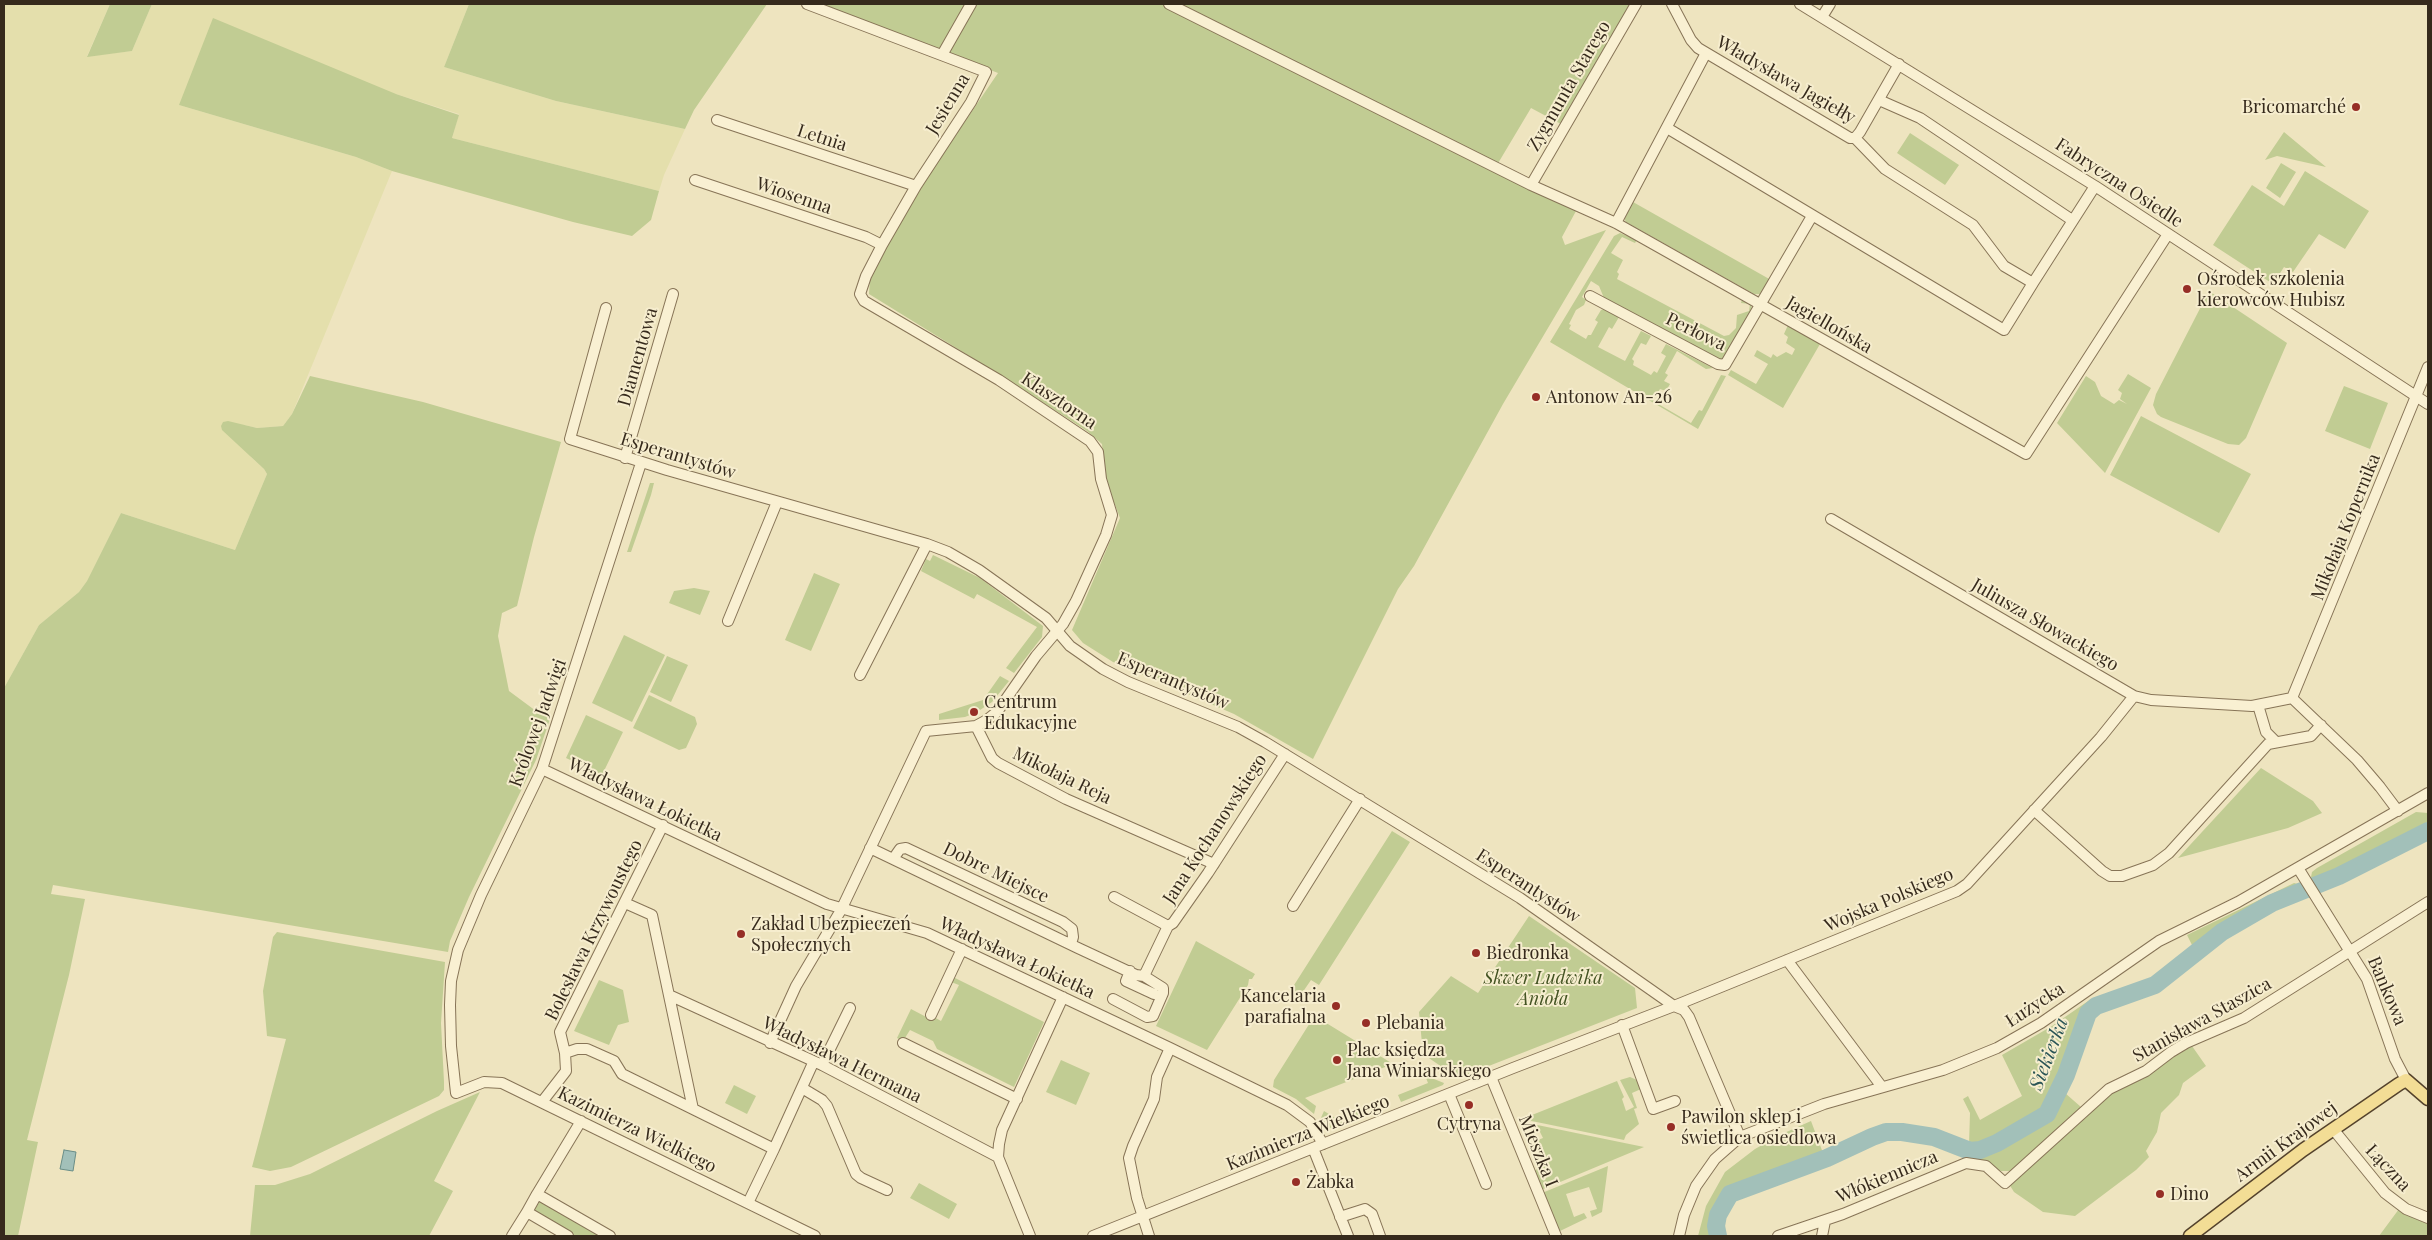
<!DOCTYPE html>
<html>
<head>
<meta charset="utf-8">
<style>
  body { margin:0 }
  #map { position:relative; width:2432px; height:1240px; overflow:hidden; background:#eee4bf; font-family:"Playfair Display",serif }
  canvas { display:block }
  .frame { position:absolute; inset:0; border:5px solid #362a1c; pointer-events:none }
</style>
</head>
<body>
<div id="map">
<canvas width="2432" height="1240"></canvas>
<div class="frame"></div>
</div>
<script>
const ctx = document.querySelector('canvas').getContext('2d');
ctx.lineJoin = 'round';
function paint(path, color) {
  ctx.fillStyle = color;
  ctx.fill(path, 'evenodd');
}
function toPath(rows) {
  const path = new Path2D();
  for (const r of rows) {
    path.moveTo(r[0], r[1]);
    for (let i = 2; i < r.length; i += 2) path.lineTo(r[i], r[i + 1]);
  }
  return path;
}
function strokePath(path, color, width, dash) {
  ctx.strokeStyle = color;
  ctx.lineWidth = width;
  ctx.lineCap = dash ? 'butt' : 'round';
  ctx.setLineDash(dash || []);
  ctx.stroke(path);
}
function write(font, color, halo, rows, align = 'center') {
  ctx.font = font + ' "Playfair Display",serif';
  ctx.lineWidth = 4;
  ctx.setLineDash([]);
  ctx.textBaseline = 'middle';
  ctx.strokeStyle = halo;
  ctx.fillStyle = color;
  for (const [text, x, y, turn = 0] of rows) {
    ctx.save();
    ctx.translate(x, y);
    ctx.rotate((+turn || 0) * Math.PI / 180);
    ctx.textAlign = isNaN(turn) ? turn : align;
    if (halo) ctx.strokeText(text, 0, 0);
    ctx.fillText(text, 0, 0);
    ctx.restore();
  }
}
paint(toPath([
  [4,4,110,4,87,56,132,51,152,4,469,4,444,67,556,101,685,129,664,175,659,191,452,138,459,114,396,94,179,105,356,157,392,171,292,414,283,426,257,428,244,425,251,457,264,469,267,474,235,550,121,513,87,581,79,592,39,625,4,688]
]), '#e4dfac');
paint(toPath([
  [110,4,152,4,132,51,87,57],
  [469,4,767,4,694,110,685,129,556,101,444,67],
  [822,4,1631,4,1561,124,1531,108,1494,170,1576,211,1562,237,1565,245,1606,230,1503,404,1414,566,1398,589,1313,759,1234,714,1113,662,1083,643,1072,630,1120,518,1105,479,1102,444,1087,431,1013,383,869,294,870,277,923,183,998,73],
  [213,18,396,94,459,115,452,138,659,191,651,220,632,236,573,222,392,171,356,157,179,105],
  [2284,132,2326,167,2277,156,2265,160],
  [1910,133,1959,165,1945,185,1897,153],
  [2281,163,2296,172,2280,198,2266,188],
  [2305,171,2369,211,2345,249,2319,234,2293,272,2284,267,2273,284,2213,245,2252,185,2284,206],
  [1633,202,1771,280,1762,294,1754,294,1626,222,1624,218],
  [1620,233,1637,240,1635,243,1622,237,1611,253,1623,260,1617,272,1619,274,1617,279,1724,336,1729,335,1736,328,1737,315,1749,311,1750,304,1741,303,1742,299,1751,304,1752,310,1726,358,1720,360,1604,298,1599,286,1591,281,1582,297,1586,300,1584,305,1576,310,1569,324,1571,325,1569,329,1586,339,1588,335,1591,335,1598,322,1595,320,1601,310,1604,309,1619,317,1612,329,1609,327,1598,347,1625,361,1641,331,1651,336,1646,345,1641,343,1632,359,1634,361,1633,365,1651,375,1654,371,1657,373,1666,356,1661,353,1666,344,1713,368,1706,369,1677,351,1665,373,1668,375,1664,381,1670,384,1666,391,1660,389,1653,401,1691,423,1699,410,1702,411,1721,375,1726,376,1698,429,1550,342,1614,236],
  [2209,291,2287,343,2246,438,2239,445,2228,444,2161,417,2157,414,2153,405,2156,394],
  [1788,325,1820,344,1783,408,1728,375,1731,370,1756,384,1768,364,1754,356,1757,350,1771,358,1773,354,1777,357,1786,352,1792,355,1795,349,1786,343,1788,337,1784,334],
  [2128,374,2151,388,2105,473,2057,423,2086,376,2095,382,2101,396,2114,404,2119,400,2127,404,2120,399,2122,393,2118,390],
  [310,376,423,402,561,442,534,537,517,606,502,613,498,636,509,691,536,711,551,716,536,760,469,897,450,941,448,952,53,885,51,894,85,899,69,975,27,1140,38,1142,18,1236,4,1236,4,688,39,625,79,592,87,581,121,513,235,550,267,474,264,469,222,430,221,426,223,422,228,421,257,428,283,426,292,414],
  [2344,386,2388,403,2370,449,2325,431],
  [2141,416,2251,474,2219,533,2110,475],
  [650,483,654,483,651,495,631,552,627,552],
  [933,555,980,578,1043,626,1042,637,1014,673,1006,668,1037,627,977,594,974,599,921,571,926,559,930,561],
  [814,573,840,584,811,651,785,640],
  [694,588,710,591,700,615,669,603,674,591],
  [624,635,665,655,632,722,592,703],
  [667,656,688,665,671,702,650,692],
  [1000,676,1009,681,992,702,980,710,978,708,969,712,970,715,965,717,939,720,939,714,983,700],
  [649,695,695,717,697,724,686,748,679,750,633,728],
  [586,715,623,732,602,775,566,758],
  [2261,768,2313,801,2322,813,2288,828,2178,858],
  [2416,812,2428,813,2428,822,2314,881,2311,877,2312,872,2317,868],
  [1392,831,1410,842,1319,985,1311,980,1298,999,1289,993],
  [2294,883,2298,884,2301,887,2234,920,2195,951,2187,935],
  [1529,916,1635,988,1637,1008,1458,1078,1423,1054,1419,1012,1451,976,1478,993],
  [277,932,445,962,441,1023,444,1082,444,1090,439,1096,291,1167,270,1171,252,1167,286,1039,267,1036,263,991,273,937],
  [1196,941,1255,974,1252,979,1249,979,1248,985,1207,1050,1156,1026],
  [953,977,1044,1022,1014,1087,937,1049,933,1041,910,1030,903,1041,897,1038,911,1009,932,1020,934,1017,941,1021,959,985,951,982],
  [599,980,623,990,629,1022,618,1025,609,1045,574,1031],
  [2091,999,2090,1004,2081,1015,2060,1079,2047,1108,2036,1118,1992,1141,1969,1145,1970,1113,1963,1099,1968,1096,1980,1120,2022,1096,2002,1055,2052,1026],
  [1313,1018,1323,1021,1393,1064,1305,1098,1316,1106,1314,1114,1296,1099,1273,1087,1274,1080],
  [2192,1046,2206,1066,2183,1083,2179,1095,2161,1113,2157,1132,2146,1151,2149,1157,2136,1170,2075,1216,2043,1212,2014,1192,2009,1184,2091,1108,2118,1089,2145,1078,2161,1064],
  [1061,1060,1090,1073,1076,1105,1046,1092],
  [1419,1073,1444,1083,1443,1085,1401,1102,1398,1095,1428,1083,1426,1078,1417,1074],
  [1630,1077,1637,1080,1641,1089,1632,1093,1637,1108,1634,1109,1639,1124,1626,1135,1624,1140,1522,1119,1617,1081,1624,1097,1622,1099,1626,1111,1634,1107,1620,1080],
  [734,1085,756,1096,747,1114,725,1103],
  [480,1092,434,1181,453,1191,429,1236,250,1236,255,1185,275,1185,310,1174,437,1111],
  [2065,1093,2081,1107,2035,1153,2012,1171,2001,1171,1972,1158,1995,1149,2045,1121,2055,1111],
  [1362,1109,1365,1116,1334,1128,1327,1128,1320,1120,1324,1111,1337,1119],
  [1518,1121,1605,1139,1644,1147,1541,1190,1534,1171,1539,1168,1533,1155,1542,1151,1538,1140,1543,1138,1539,1130,1533,1132,1531,1128,1524,1130],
  [1811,1121,1823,1153,1726,1193,1716,1207,1711,1222,1711,1236,1698,1236,1706,1206,1725,1172,1755,1149,1782,1134],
  [1608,1166,1602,1212,1592,1217,1590,1211,1597,1209,1589,1187,1566,1194,1574,1217,1584,1213,1587,1218,1560,1231,1542,1193],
  [919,1183,957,1204,949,1219,910,1198],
  [540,1201,602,1236,575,1236,536,1214,534,1210],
  [2399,1209,2428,1222,2428,1236,2379,1236]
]), '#c1cc93');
const water = toPath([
  [64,1150,76,1152,73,1171,60,1169,64,1150]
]);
paint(water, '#a2c0b9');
strokePath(water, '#698d87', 1);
strokePath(toPath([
  [1718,1236,1716,1226,1718,1215,1730,1194,1827,1158,1872,1137,1886,1132,1902,1132,1934,1137,1970,1151,1980,1150,1997,1143,2047,1114,2066,1075,2088,1013,2096,1006,2155,985,2222,932,2272,903,2339,876,2428,831]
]), '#a2c0b9', 18);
const minor = toPath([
  [1169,4,1531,185,1616,223,2026,454,2168,234],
  [1672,4,1691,40,1698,48,1850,138,1855,138,1860,132,1899,64],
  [1800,4,2095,186,2428,404],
  [1822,17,1830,4],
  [942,55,971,4],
  [1879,100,1920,118,2072,220],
  [717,120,916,186],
  [1667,128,2004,330,2033,283],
  [1855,138,1885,169,1973,225,2004,266,2033,283,2095,186],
  [695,180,866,237,882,245],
  [1531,185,1636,4],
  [1616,223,1706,53],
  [1590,296,1718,364,1725,365,1812,216],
  [606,308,570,439,667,470,927,544,948,552,979,570,1046,618,1070,646,1103,669,1128,682,1238,727,1265,742,1520,898,1674,1006,1684,1010,1689,1017,1740,1137],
  [625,458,673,294],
  [641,463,542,769,481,895,458,950,451,981,450,1005,451,1046,456,1093,484,1082,502,1083,815,1236],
  [1831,519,2134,696,2151,700,2252,706,2292,698],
  [728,621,777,502],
  [860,675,927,544],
  [2292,698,2428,367],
  [2292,698,2357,760,2380,787,2398,811],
  [2258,705,2266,732,2276,742],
  [976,726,992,758,998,763,1066,799,1214,864],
  [542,769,827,904,927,933,1170,1048,1287,1105,1310,1122,1323,1144],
  [2034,810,2102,871,2110,876,2122,876,2153,865,2169,853,2268,744,2311,736,2321,725],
  [870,848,1078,948,1136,975,1144,976,1168,926,1114,897],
  [893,859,900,849,906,848,1063,922,1072,929,1073,937,1071,944],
  [2298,868,2367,979,2395,1059,2406,1080],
  [625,903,652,915,693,1109,774,1149,748,1203],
  [1293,906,1360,799],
  [1168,926,1173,923,1208,873,1285,754],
  [1787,960,1882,1087],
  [1130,971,1126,981,1154,994],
  [669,995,822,1065,998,1157],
  [1113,999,1147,1017,1153,1016,1163,993,1163,988,1144,976],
  [931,1015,962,949],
  [1622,1025,1653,1109,1675,1101],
  [770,1043,796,986,841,910,926,731,976,726,987,720,997,712,1036,656,1063,624,1076,601,1106,535,1112,515,1101,479,1098,452,1090,441,999,380,864,301,860,294,866,276,882,245,916,186,971,102,986,72,807,4],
  [903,1043,1017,1099],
  [565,1053,577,1049,587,1049,614,1061,622,1074,693,1109],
  [822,1065,850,1008],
  [1491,1077,1556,1236],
  [802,1088,822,1100,827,1106,856,1174,861,1178,887,1190],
  [1449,1094,1486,1184],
  [542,1102,566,1071,565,1053,560,1032,663,825],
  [2333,1129,2385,1193,2406,1209,2428,1218],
  [1313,1148,1348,1236],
  [774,1149,813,1063],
  [537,1194,581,1121],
  [1340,1217,1365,1209,1372,1214,1380,1236],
  [512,1236,527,1212],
  [568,1236,527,1212,537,1194,610,1236],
  [1030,1236,998,1157,999,1144,1002,1130,1063,997],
  [1093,1236,1513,1068,1674,1006,1957,891,1967,884,2101,737,2134,696],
  [1149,1236,1137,1198,1129,1158,1133,1146,1154,1099,1157,1077,1170,1048],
  [1679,1236,1684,1215,1696,1186,1715,1159,1740,1137,1824,1104,1943,1070,1997,1048,2041,1023,2159,941,2238,902,2428,793],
  [1778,1236,1843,1214,1966,1163,1986,1166,2005,1183,2109,1089,2146,1071,2171,1052,2186,1043,2244,1018,2428,902],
  [1822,1236,1825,1221]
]);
const major = toPath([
  [2190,1236,2303,1150,2399,1084,2406,1080,2428,1099]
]);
strokePath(minor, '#877457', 12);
strokePath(major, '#54422c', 15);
strokePath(minor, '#f9f0d2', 10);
strokePath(major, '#f3dd95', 12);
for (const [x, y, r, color] of [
  [2356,107,5,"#962e26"],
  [2187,289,5,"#962e26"],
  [1536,397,5,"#962e26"],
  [974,712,5,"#962e26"],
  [741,934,5,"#962e26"],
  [1476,953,5,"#962e26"],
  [1336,1006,5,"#962e26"],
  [1366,1023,5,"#962e26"],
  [1337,1060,5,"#962e26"],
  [1469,1105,5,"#962e26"],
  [1671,1127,5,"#962e26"],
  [1296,1182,5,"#962e26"],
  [2160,1194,5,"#962e26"]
]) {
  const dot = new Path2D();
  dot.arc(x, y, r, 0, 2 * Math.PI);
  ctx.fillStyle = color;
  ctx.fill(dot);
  strokePath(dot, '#f6edce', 2);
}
write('18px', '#362a1c', '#f6edce', [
  ["Władysława Jagiełły",1786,80,30],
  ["Zygmunta Starego",1569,86,-60],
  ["Jesienna",948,104,-59],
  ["Letnia",822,138,18],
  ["Fabryczna Osiedle",2119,183,33],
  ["Wiosenna",794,196,19],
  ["Jagiellońska",1829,325,30],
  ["Perłowa",1696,332,26],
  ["Diamentowa",638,357,-74],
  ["Klasztorna",1059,401,34],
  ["Esperantystów",678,456,17],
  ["Mikołaja Kopernika",2346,527,-68],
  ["Juliusza Słowackiego",2045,625,30],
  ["Esperantystów",1173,681,23],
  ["Królowej Jadwigi",538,723,-70],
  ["Mikołaja Reja",1062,776,26],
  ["Władysława Łokietka",645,800,26],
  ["Jana Kochanowskiego",1215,829,-57],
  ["Dobre Miejsce",996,873,26],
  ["Esperantystów",1528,886,33],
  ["Wojska Polskiego",1889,900,-23],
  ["Bolesława Krzywoustego",594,930,-64],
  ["Władysława Łokietka",1017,958,25],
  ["Bankowa",2387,991,67],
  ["Łużycka",2035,1005,-33],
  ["Stanisława Staszica",2202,1020,-29],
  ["Władysława Hermana",842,1060,26],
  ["Kazimierza Wielkiego",637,1130,26],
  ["Kazimierza Wielkiego",1308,1133,-22],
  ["Armii Krajowej",2286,1142,-36],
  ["Mieszka I",1538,1151,68],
  ["Łączna",2388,1168,47],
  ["Włókiennicza",1887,1177,-23]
]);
write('18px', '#362a1c', '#f6edce', [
  ["Bricomarché",2346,107,"right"],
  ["Ośrodek szkolenia",2197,279],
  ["kierowców Hubisz",2197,300],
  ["Antonow An-26",1546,397],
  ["Centrum",984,702],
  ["Edukacyjne",984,723],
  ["Zakład Ubezpieczeń",751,924],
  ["Społecznych",751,945],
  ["Biedronka",1486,953],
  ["Kancelaria",1326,996,"right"],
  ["parafialna",1326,1017,"right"],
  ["Plebania",1376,1023],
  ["Plac księdza",1347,1050],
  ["Jana Winiarskiego",1347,1071],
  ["Pawilon sklep i",1681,1117],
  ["świetlica osiedlowa",1681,1138],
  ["Cytryna",1469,1124,"center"],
  ["Żabka",1306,1182],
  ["Dino",2170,1194]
], 'left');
write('italic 18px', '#435322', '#f6edce', [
  ["Skwer Ludwika",1543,978],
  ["Anioła",1543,999]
]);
write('italic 19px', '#2b5556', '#f6edce', [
  ["Siekierka",2049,1054,-69]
]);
</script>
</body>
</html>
